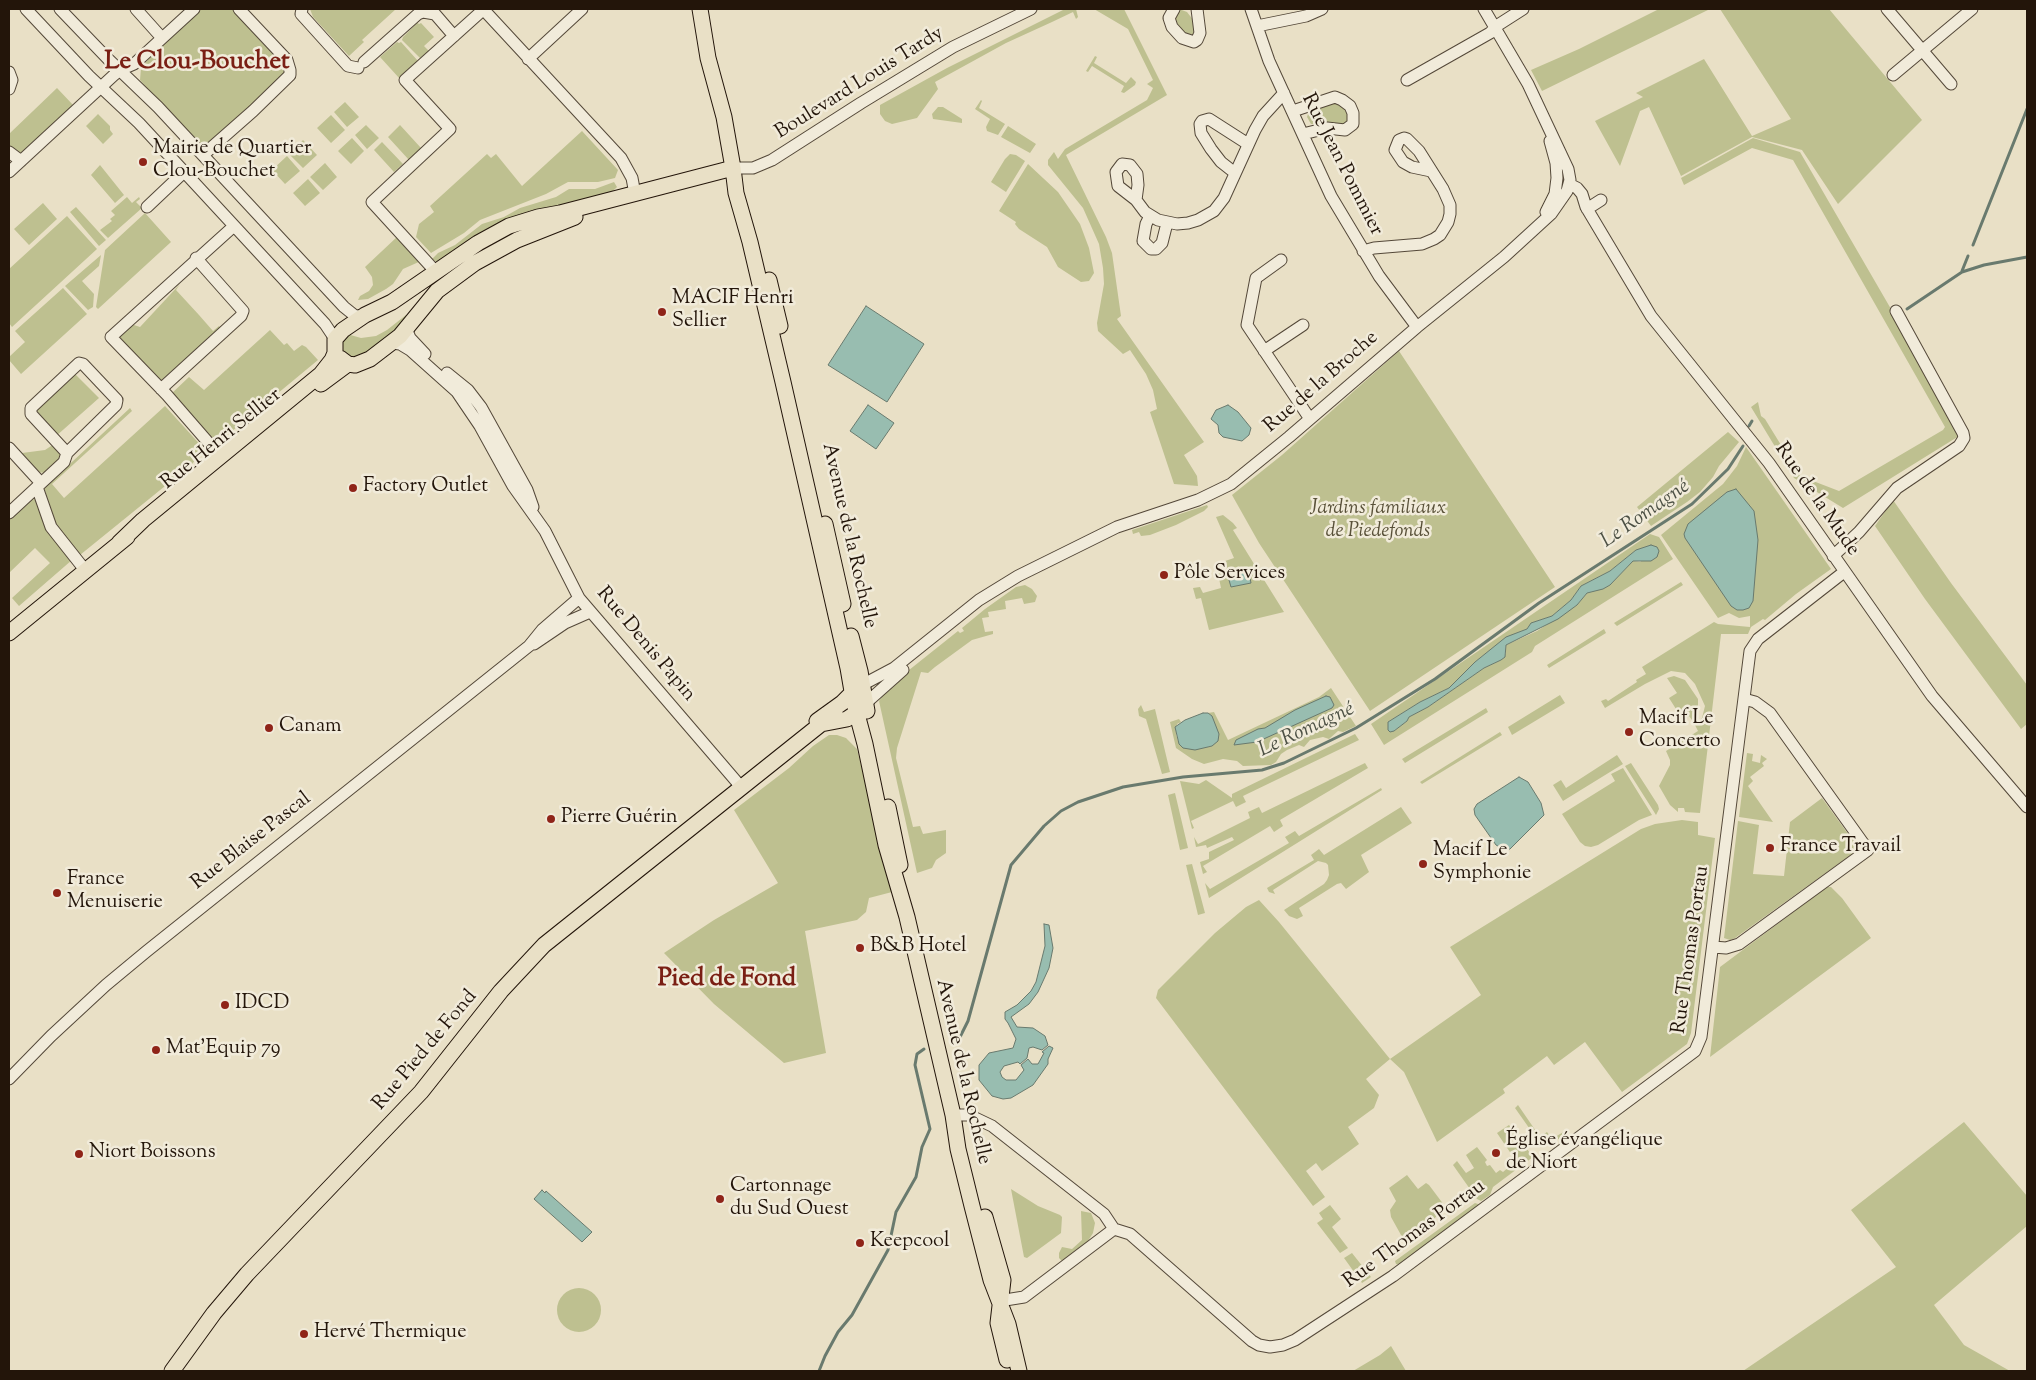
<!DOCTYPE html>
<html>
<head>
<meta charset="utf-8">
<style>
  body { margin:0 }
  #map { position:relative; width:2036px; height:1380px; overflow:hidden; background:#e9e0c6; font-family:"Sorts Mill Goudy",serif }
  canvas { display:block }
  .frame { position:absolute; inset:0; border:10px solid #23150a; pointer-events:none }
</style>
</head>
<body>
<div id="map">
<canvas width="2036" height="1380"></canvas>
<div class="frame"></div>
</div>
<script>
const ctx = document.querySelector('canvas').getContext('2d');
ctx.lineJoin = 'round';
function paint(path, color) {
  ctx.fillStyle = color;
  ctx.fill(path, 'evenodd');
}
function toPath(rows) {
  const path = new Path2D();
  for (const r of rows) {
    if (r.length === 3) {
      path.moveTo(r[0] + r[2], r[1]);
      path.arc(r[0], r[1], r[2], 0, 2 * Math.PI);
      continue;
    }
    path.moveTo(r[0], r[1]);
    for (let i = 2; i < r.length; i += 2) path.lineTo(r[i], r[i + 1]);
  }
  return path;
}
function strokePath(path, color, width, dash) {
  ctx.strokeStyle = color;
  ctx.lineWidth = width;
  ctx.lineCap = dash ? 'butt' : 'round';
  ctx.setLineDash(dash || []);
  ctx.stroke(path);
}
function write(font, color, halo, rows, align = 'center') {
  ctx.font = font + ' "Sorts Mill Goudy",serif';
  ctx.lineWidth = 5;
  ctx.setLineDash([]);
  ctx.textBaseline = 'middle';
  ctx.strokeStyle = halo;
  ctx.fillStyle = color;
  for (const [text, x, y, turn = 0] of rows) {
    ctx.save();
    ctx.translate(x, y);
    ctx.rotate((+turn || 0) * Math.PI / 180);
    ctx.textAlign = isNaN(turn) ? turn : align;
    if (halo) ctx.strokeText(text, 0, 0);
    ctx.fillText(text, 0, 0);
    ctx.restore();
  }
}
paint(toPath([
  [201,9,235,9,286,64,287,73,202,150,140,80,141,68,144,64],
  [310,9,396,9,362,40,364,42,349,56,313,17],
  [1065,9,1076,9,1078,17,1076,19,1073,12,1052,22,1006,43,935,82,938,89,917,118,892,124,885,121,880,114,880,105,947,68],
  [1094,9,1124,9,1167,95,1066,155,1106,237,1112,253,1121,316,1117,319,1204,442,1184,455,1197,476,1198,486,1174,484,1150,412,1157,409,1153,390,1146,374,1130,350,1123,354,1098,331,1097,323,1104,284,1103,268,1099,244,1083,208,1048,165,1048,160,1054,152,1058,159,1065,149,1147,100,1153,88,1147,84,1153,80,1128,29],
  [1179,9,1187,12,1194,21,1197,31,1192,38,1176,28,1174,14],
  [1659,9,1710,9,1542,91,1531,70,1579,49],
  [1720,9,1829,9,1922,120,1838,204,1802,150,1752,137,1681,176,1649,107,1640,111,1620,166,1595,121,1643,97,1636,93,1704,59,1752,136,1791,119],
  [415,21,419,24,421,23,434,37,424,46,429,51,421,59,402,40,403,37,416,24,414,22],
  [397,42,399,43,401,42,418,61,400,79,380,57],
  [1095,56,1097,57,1094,63,1126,83,1131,77,1136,82,1135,85,1124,93,1121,92,1124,86,1092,66,1088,72,1086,71],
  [57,88,74,106,22,154,18,154,9,147,9,134],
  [981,100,982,101,979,108,1005,124,998,135,987,131,986,127,990,119,975,109],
  [1331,101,1342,103,1350,115,1347,124,1311,124,1307,117,1309,111],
  [345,102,359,117,347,127,334,112],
  [938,107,943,107,962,119,962,123,933,119,932,114],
  [98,114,110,126,110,130,113,134,103,144,86,126],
  [331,115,345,130,331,143,317,128],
  [366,125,379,138,367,149,355,135],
  [400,125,421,148,409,160,388,137],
  [1008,126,1036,144,1030,153,1001,137],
  [582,131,618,170,615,178,598,182,568,182,546,194,480,220,464,233,431,253,416,237,419,224,434,212,430,206,487,154,491,158,496,154,522,186],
  [352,138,364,151,351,164,338,151],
  [1753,138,1800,152,1891,309,1959,436,1843,508,1794,478,1751,407,1758,402,1761,416,1765,419,1800,476,1839,491,1943,430,1945,427,1793,160,1752,148,1684,185,1681,178],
  [303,140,317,155,303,168,289,154],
  [382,142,403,164,394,172,374,150],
  [1010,154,1016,155,1025,161,1006,192,991,182,1005,159],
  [287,156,300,171,285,184,272,170],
  [325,163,337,177,323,190,310,177],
  [1028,164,1058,192,1080,224,1089,248,1094,273,1089,281,1081,282,1058,267,1047,247,1019,229,1015,224,1016,222,999,211],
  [100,165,124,195,115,203,91,175],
  [308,179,320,193,305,206,293,193],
  [614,182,617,187,613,191,546,210,439,263,432,259,438,253,455,245,482,224,504,217,520,208,556,197,569,189,595,189],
  [127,197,132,203,139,197,140,199,136,202,142,208,108,238,100,230,112,221,110,219,115,215,111,211],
  [43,203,57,219,29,245,14,229],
  [76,207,106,240,99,246,70,212],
  [145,213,171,242,98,309,96,307,105,250],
  [67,216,97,249,12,327,9,323,9,269],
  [398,236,421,261,403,269,393,284,386,289,368,299,358,300,360,296,369,291,373,285,372,277,365,267],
  [101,255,99,266,82,281,94,294,93,307,88,310,65,286],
  [180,284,176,290,199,315,213,331,219,326,221,329,165,381,158,382,118,336,131,324,140,327],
  [63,288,87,314,21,374,9,360,9,357,25,342,15,331],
  [406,315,406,317,399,328,368,354,354,360,342,352,340,347,343,337,347,334,361,338,376,336,387,330],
  [270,330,284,345,287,343,294,351,302,345,306,347,318,360,219,442,216,442,199,426,171,394,189,377,204,390],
  [1399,351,1555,587,1370,711,1259,543,1232,495,1282,455],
  [73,372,99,398,55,437,36,413,37,405],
  [165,406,205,450,191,465,80,555,57,527,44,488,130,408,132,411,52,484,64,498],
  [1728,432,1739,442,1719,466,1713,477,1700,492,1687,502,1651,526,1637,507],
  [54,444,61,452,60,459,45,473,38,472,22,453,45,450],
  [1746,447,1831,569,1796,594,1765,620,1763,619,1751,627,1748,634,1721,634,1700,813,1685,812,1684,808,1678,808,1678,812,1670,805,1659,786,1670,765,1670,760,1666,751,1698,731,1695,725,1702,718,1705,706,1695,684,1685,673,1671,671,1645,684,1605,708,1601,701,1606,699,1608,701,1637,682,1636,680,1646,674,1642,667,1714,622,1718,624,1750,627,1750,616,1739,618,1729,613,1718,618,1661,535,1723,484,1737,466],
  [32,499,37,500,72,560,19,606,12,598,50,563,35,548,9,573,9,520],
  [1893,500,1951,583,2027,685,2027,724,2021,729,1925,599,1875,526],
  [1207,505,1208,507,1204,511,1176,525,1150,535,1141,536,1139,532,1133,534,1132,530],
  [1223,515,1233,523,1237,528,1233,530,1284,612,1209,630,1201,598,1196,599,1193,588,1200,587,1203,593,1221,588,1216,564,1234,558,1216,517],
  [1650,534,1659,537,1673,559,1535,646,1532,652,1384,745,1371,724],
  [1636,550,1641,562,1633,561,1610,585,1587,593,1577,605,1537,631,1506,645,1506,653,1501,660,1484,668,1428,707,1409,717,1407,721,1394,731,1388,722,1420,702,1449,688,1475,662,1506,638,1527,629,1532,623,1552,616,1571,600,1581,586,1610,571],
  [1681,582,1683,585,1617,626,1614,623],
  [1025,585,1032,589,1037,596,1035,602,1024,604,1022,598,1005,601,1006,609,988,612,989,617,982,618,985,632,993,631,993,634,972,640,935,667,928,673,921,672,897,748,896,758,913,827,920,826,923,834,946,830,946,853,936,860,932,868,917,873,879,701,889,686,958,631,960,633,964,631,962,628,985,609,1016,587],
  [1604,629,1606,633,1549,668,1547,665],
  [1674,676,1685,680,1698,699,1698,712,1692,720,1689,716,1683,720,1669,698,1677,693,1667,678],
  [1331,688,1356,726,1343,732,1338,731,1329,739,1323,737,1310,740,1304,747,1299,745,1287,750,1281,754,1276,762,1271,765,1243,766,1237,761,1223,759,1204,764,1192,759,1176,748,1170,722,1179,719,1181,722,1177,724,1176,734,1179,744,1205,747,1212,746,1212,716,1208,713,1214,712,1228,740,1319,697],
  [1560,695,1565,703,1512,735,1508,727],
  [1141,705,1144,712,1155,709,1170,772,1162,774,1146,719,1139,716,1138,709],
  [1486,708,1488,712,1405,763,1402,759],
  [1500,732,1502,735,1422,784,1420,782],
  [1355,734,1359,740,1243,796,1246,802,1236,807,1233,801,1191,821,1194,828,1192,829,1180,781,1199,784,1206,780,1232,798,1232,794],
  [829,735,837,735,846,738,857,749,892,892,869,898,866,912,857,920,805,931,826,1053,784,1063,714,1004,664,953,714,920,778,883,734,810,789,768,813,746],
  [1747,753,1753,754,1752,761,1760,763,1761,755,1767,759,1762,763,1764,766,1750,777,1753,781,1748,786,1773,822,1739,817],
  [1617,755,1623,764,1563,801,1553,785,1561,780,1566,788],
  [1365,763,1368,768,1280,820,1283,826,1274,832,1270,826,1203,866,1207,872,1203,874,1200,862,1209,859,1209,852,1234,840,1232,837,1207,848,1206,845,1196,847,1194,837,1198,844,1250,818,1248,812,1259,807,1262,813],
  [1631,763,1658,805,1659,809,1656,815,1625,766],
  [1623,768,1652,815,1639,820,1598,845,1591,847,1585,846,1580,842,1562,814,1615,781,1611,774],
  [1381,788,1382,790,1209,898,1205,883,1210,889,1289,843,1285,837,1295,831,1299,836],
  [1175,793,1188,848,1180,850,1168,795],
  [1822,798,1859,849,1735,938,1730,940,1724,938,1738,821,1759,825,1753,874,1784,876,1790,822],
  [1401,807,1412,823,1361,855,1369,872,1346,889,1341,883,1337,884,1299,908,1303,916,1297,919,1289,916,1284,910,1324,884,1327,880,1329,875,1328,865,1326,863,1318,861,1273,890,1275,894,1269,892,1267,888,1314,860,1311,855,1319,849,1324,855],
  [1682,820,1698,822,1698,835,1715,838,1691,1033,1687,1044,1622,1092,1585,1042,1554,1065,1547,1056,1503,1089,1505,1093,1437,1142,1404,1072,1390,1059,1366,1079,1379,1095,1374,1108,1348,1127,1359,1144,1322,1171,1316,1163,1306,1171,1325,1197,1313,1206,1156,998,1158,990,1215,933,1246,907,1259,900,1279,922,1390,1059,1481,995,1450,947,1641,829,1655,824],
  [1192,864,1205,913,1198,915,1186,865],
  [1827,887,1831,887,1842,898,1871,938,1710,1057,1720,967],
  [1518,1105,1540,1137,1547,1132,1552,1139,1568,1129,1568,1132,1549,1146,1544,1139,1539,1142,1515,1108],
  [1964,1122,2027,1196,2027,1226,1934,1305,1964,1345,2010,1371,1743,1371,1896,1267,1851,1210],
  [1509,1125,1533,1157,1493,1187,1490,1195,1481,1201,1477,1199,1453,1165,1457,1161,1466,1173,1474,1168,1466,1155,1477,1147,1487,1160,1485,1162,1487,1166,1490,1165,1496,1173,1500,1170,1503,1172,1516,1161,1497,1133],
  [1407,1175,1418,1189,1426,1183,1429,1185,1444,1205,1444,1208,1434,1219,1411,1236,1404,1237,1401,1235,1391,1217,1390,1210,1396,1201,1389,1188],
  [1011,1189,1038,1206,1060,1215,1062,1217,1061,1233,1027,1258,1024,1257],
  [1475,1203,1481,1205,1400,1265,1396,1264,1395,1261],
  [1330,1205,1341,1219,1332,1227,1348,1248,1340,1253,1317,1223,1323,1219,1319,1213],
  [1081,1211,1091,1213,1095,1223,1093,1233,1088,1241,1062,1261,1059,1258,1059,1253,1062,1247,1072,1249,1082,1240],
  [1352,1253,1371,1277,1362,1283,1344,1258],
  [579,1310,22],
  [1391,1346,1406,1371,1353,1371,1380,1355]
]), '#bec090');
const water = toPath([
  [866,306,924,344,887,402,828,365,866,306],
  [868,405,894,423,876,449,850,431,868,405],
  [1228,405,1238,412,1251,428,1249,435,1242,441,1223,437,1219,433,1218,425,1211,419,1216,410,1228,405],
  [1736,489,1754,511,1758,540,1753,601,1749,608,1743,610,1737,610,1731,606,1685,538,1684,534,1688,524,1727,492,1736,489],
  [1651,545,1657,547,1659,551,1657,557,1651,561,1633,561,1610,585,1603,589,1587,593,1577,605,1558,619,1506,645,1505,657,1501,660,1484,668,1428,707,1409,717,1407,721,1394,731,1390,732,1388,730,1388,722,1420,702,1449,688,1475,662,1506,637,1527,629,1531,623,1552,616,1571,600,1581,586,1610,571,1636,550,1651,545],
  [1248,568,1251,583,1231,587,1227,573,1248,568],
  [1326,696,1330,697,1334,705,1332,708,1257,742,1234,745,1236,740,1258,729,1265,728,1295,710,1326,696],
  [1203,713,1208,713,1212,716,1219,734,1218,741,1212,746,1195,750,1183,748,1179,744,1175,727,1185,720,1203,713],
  [1519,777,1528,782,1541,803,1544,815,1510,849,1505,850,1496,845,1475,815,1474,809,1477,804,1519,777],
  [1044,924,1049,925,1053,948,1049,968,1038,992,1029,1004,1011,1017,1017,1027,1033,1028,1045,1036,1048,1045,1042,1050,1033,1047,1029,1048,1027,1058,1020,1064,1018,1062,1004,1066,1000,1072,1002,1077,1006,1080,1016,1080,1024,1070,1021,1065,1028,1059,1032,1064,1038,1064,1044,1053,1042,1052,1049,1046,1053,1048,1048,1059,1048,1064,1033,1085,1011,1098,1003,1099,992,1096,979,1080,979,1065,989,1053,1013,1048,1016,1039,1008,1023,1005,1019,1005,1012,1017,1005,1031,991,1036,982,1045,946,1044,924],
  [542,1190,545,1193,546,1191,592,1232,582,1242,534,1199,542,1190]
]);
paint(water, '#98bdb0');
strokePath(water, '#697a6e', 1);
strokePath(toPath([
  [1973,245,2027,109],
  [1962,271,1968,256],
  [1907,309,1962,272,1984,265,2027,257],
  [1749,426,1752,421],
  [952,1042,960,1037,968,1021,1011,865,1044,826,1061,811,1078,802,1123,787,1183,777,1262,770,1284,763,1356,728,1435,679,1539,603,1692,504,1728,469,1743,446],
  [819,1371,825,1356,838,1332,852,1315,888,1250,896,1212,916,1177,922,1147,930,1129,915,1065,917,1054,924,1049]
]), '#697a6e', 3);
const minor = toPath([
  [26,9,89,76,139,123,325,324,335,339],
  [60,9,108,59,158,107,344,307,354,315,361,317],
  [136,9,162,38],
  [302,9,301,14,348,66,358,68],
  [483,9,621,158,632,178,635,194],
  [1174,9,1169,18,1172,27,1182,38,1194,42,1197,40,1200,33,1197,9],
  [1251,9,1269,61,1331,196,1379,276,1417,327],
  [1887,9,1951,84],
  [1257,26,1306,16,1322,9],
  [528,59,582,9],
  [364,62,418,14,423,12,435,14,454,36],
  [9,72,12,80,9,89],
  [1893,75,1972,9],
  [1407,80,1490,33,1498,25,1523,9],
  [1293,111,1335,97,1342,100,1350,106,1353,113,1353,124,1345,130,1327,128,1303,134],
  [9,152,21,161],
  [203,155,253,111,290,75,290,70,287,60,239,9],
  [733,168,753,168,772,160,861,103,953,47,1031,9],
  [9,172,114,75,120,70,134,64,194,9],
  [1235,173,1221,162,1211,149,1201,133,1200,124,1202,121,1209,119,1248,144],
  [1569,184,1577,188,1582,194,1586,207,1651,316,1769,463,1932,696,2027,807],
  [1136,200,1138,185,1137,174,1130,165,1122,164,1116,172,1118,186,1136,200,1145,212,1158,220,1177,224,1188,223,1198,220,1214,211,1224,198,1255,130,1263,116,1284,93],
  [147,207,184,172],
  [1587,209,1601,200],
  [1546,212,1555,194,1557,178,1556,163,1550,141],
  [1150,216,1146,224,1143,241,1151,249,1156,249,1162,243,1167,223],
  [1363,251,1374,248,1422,244,1434,239,1440,235,1448,222,1450,214,1450,205,1443,189,1419,151,1407,139,1404,138,1399,140,1395,150,1403,162,1412,167,1431,171],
  [1281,260,1256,278,1247,325,1310,419],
  [436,272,372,202,450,129,405,80,484,9],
  [406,328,410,338,425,354],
  [391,343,400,344,410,350,457,392,480,426,513,486,545,531,579,598,742,788],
  [1264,351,1303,325],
  [447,373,468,390,481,407,527,490,533,507],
  [161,389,241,316,243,311,196,258],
  [9,448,41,483],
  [220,456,167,395,111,337,234,226],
  [37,487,51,527,85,570],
  [9,513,64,462,67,453,116,405,117,400,83,364,79,363,31,408,31,414,67,453],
  [1833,556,1859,532,1897,488,1959,446,1964,438,1963,433,1896,311],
  [534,644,565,623,590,612],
  [862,685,894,668,979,600,1018,576,1117,527,1198,500,1231,484,1289,437,1417,327,1504,257,1551,214,1567,191,1570,180,1568,169,1528,84,1484,9],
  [866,703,903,670],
  [1713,947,1726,948,1739,944,1868,850,1770,713,1755,702,1744,699],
  [9,1079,51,1036,106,985,147,951,529,646,542,630,579,598],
  [953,1115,969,1115,992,1126,1104,1214,1114,1229,1130,1234,1252,1341,1259,1345,1270,1347,1283,1345,1295,1340,1393,1276,1695,1051,1701,1037,1750,651,1758,639,1844,572],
  [999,1301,1024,1297,1114,1229]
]);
const major = toPath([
  [700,9,708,58,724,117,733,168,736,193,750,242,783,382,848,668,854,703,865,744,886,845,907,917,953,1115,958,1149,972,1206,991,1280,1008,1324,1019,1371],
  [769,280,780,326],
  [340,358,348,364,355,365,370,359,400,336,437,291,475,263,517,240,575,217],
  [321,384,348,364],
  [825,524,843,604],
  [119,543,143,520,321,374,332,360,335,353,335,339,343,330,365,315,392,302,478,243,509,226,538,217,560,213,733,168],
  [9,633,127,537],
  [851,636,860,671,867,711],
  [817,721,842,703,857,688],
  [888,807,900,865],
  [985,1217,1003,1280,998,1323,1007,1360],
  [172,1371,214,1313,247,1274,421,1092,501,991,544,945,821,724,847,719,856,713,866,703]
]);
strokePath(minor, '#544839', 13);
strokePath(major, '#23150a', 17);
strokePath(minor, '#f1ebda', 11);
strokePath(major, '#e9e0c6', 15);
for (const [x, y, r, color] of [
  [143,162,5,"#8f2418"],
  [662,312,5,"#8f2418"],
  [353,488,5,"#8f2418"],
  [1164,575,5,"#8f2418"],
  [269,728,5,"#8f2418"],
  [1629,732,5,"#8f2418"],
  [551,819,5,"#8f2418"],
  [1770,848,5,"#8f2418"],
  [1423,864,5,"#8f2418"],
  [57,893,5,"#8f2418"],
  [860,948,5,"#8f2418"],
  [225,1005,5,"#8f2418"],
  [156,1050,5,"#8f2418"],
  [1496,1153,5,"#8f2418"],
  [79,1154,5,"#8f2418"],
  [720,1199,5,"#8f2418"],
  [860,1243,5,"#8f2418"],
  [304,1334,5,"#8f2418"]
]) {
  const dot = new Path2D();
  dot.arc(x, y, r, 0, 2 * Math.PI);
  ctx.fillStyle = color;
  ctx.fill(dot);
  strokePath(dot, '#f1ebda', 2);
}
write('20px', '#23150a', '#f1ebda', [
  ["Boulevard Louis Tardy",860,84,-32],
  ["Rue Jean Pommier",1341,165,63],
  ["Rue de la Broche",1322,383,-41],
  ["Rue Henri Sellier",222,440,-39],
  ["Rue de la Mude",1816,500,55],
  ["Avenue de la Rochelle",848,536,77],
  ["Rue Denis Papin",645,645,50],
  ["Rue Blaise Pascal",252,842,-38],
  ["Rue Thomas Portau",1692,950,-82],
  ["Rue Pied de Fond",426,1051,-50],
  ["Avenue de la Rochelle",962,1072,77],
  ["Rue Thomas Portau",1415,1235,-36]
]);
write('20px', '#23150a', '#f1ebda', [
  ["Mairie de Quartier",153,150],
  ["Clou-Bouchet",153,173],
  ["MACIF Henri",672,300],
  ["Sellier",672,323],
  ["Factory Outlet",363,488],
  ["Pôle Services",1174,575],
  ["Macif Le",1639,720],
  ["Concerto",1639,743],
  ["Canam",279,728],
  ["Pierre Guérin",561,819],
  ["France Travail",1780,848],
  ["Macif Le",1433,852],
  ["Symphonie",1433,875],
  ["France",67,881],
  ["Menuiserie",67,904],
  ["B&B Hotel",870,948],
  ["IDCD",235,1005],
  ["Mat'Equip 79",166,1050],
  ["Église évangélique",1506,1142],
  ["de Niort",1506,1165],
  ["Niort Boissons",89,1154],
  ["Cartonnage",730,1188],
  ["du Sud Ouest",730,1211],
  ["Keepcool",870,1243],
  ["Hervé Thermique",314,1334]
], 'left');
write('italic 20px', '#595139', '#f1ebda', [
  ["Jardins familiaux",1378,510],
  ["de Piedefonds",1378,533]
]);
write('italic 21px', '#4c5044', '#f1ebda', [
  ["Le Romagné",1646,515,-35],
  ["Le Romagné",1307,731,-25]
]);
write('bold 25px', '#7a1f14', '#f1ebda', [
  ["Le Clou-Bouchet",197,64],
  ["Pied de Fond",727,981]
]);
</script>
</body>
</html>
